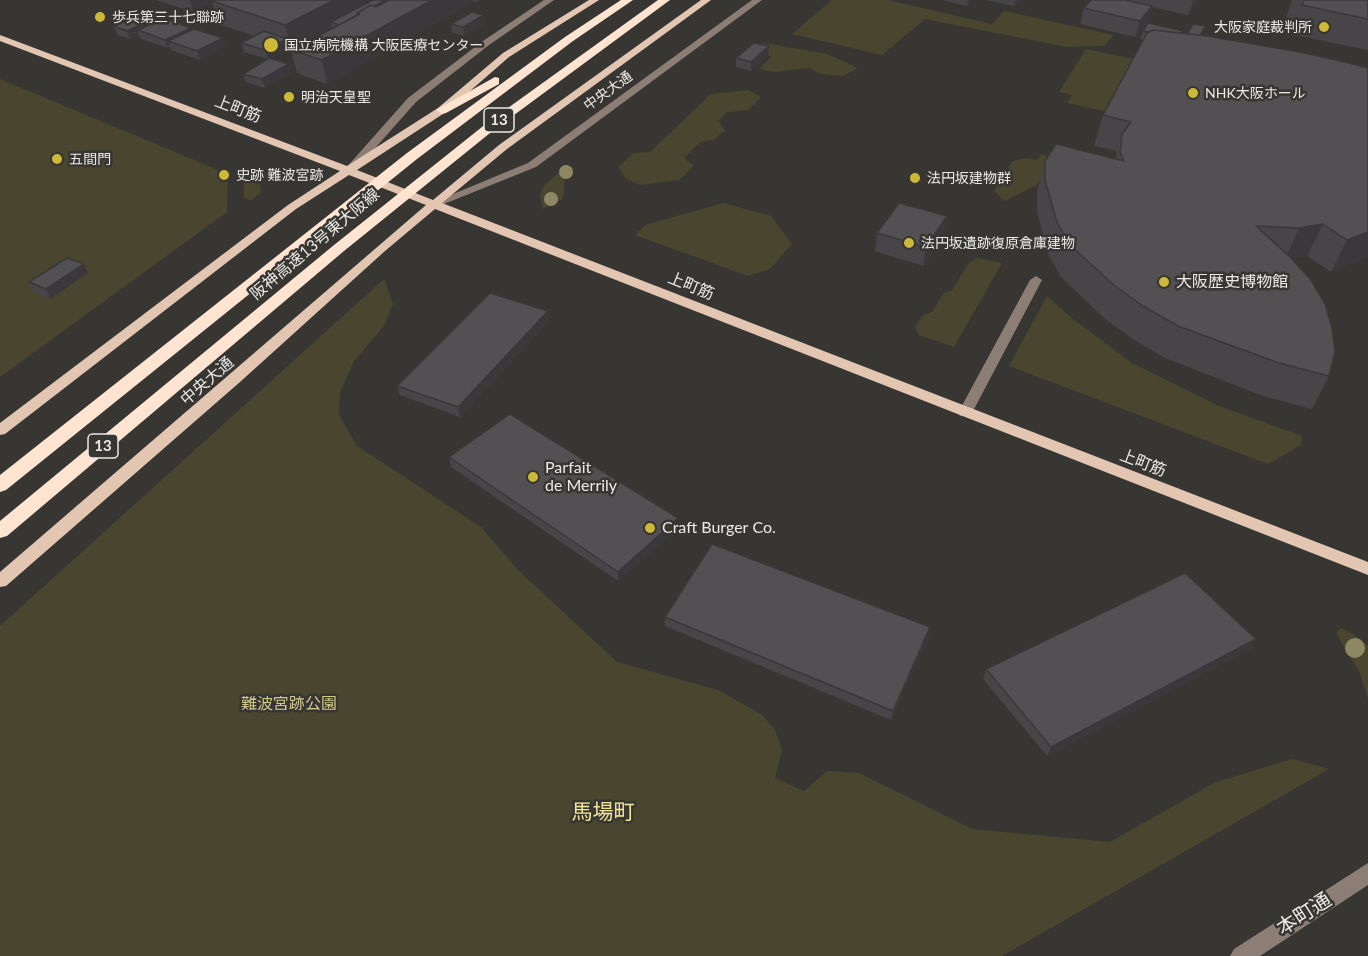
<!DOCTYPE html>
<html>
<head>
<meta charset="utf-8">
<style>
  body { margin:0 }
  canvas { display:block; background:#373632 }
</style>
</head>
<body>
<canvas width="1368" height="956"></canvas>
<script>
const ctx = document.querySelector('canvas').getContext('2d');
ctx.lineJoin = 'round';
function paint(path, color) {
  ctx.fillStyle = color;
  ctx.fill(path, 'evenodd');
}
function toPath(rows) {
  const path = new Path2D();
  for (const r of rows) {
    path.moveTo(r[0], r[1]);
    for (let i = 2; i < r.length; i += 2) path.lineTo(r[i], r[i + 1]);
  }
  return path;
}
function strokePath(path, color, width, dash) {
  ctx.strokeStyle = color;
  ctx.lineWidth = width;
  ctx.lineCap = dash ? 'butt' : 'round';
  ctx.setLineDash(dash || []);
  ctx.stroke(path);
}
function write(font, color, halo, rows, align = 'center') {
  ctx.font = font + ' Lato,"Noto Sans JP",sans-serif';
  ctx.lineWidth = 5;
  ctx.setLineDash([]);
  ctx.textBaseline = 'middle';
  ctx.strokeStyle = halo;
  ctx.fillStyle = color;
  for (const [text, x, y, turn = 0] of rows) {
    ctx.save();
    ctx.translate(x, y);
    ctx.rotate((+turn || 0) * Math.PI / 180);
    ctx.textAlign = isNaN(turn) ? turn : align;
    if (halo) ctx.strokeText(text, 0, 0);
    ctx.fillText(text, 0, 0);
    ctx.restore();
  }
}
paint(toPath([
  [832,0,887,0,992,24,1004,11,1114,35,1104,46,1067,47,925,19,882,55,792,34],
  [764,43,827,54,858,68,844,76,820,74,809,68,775,72,759,69,771,57,753,47],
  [1086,49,1133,59,1104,111,1067,103,1072,95,1059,92],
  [0,79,228,174,227,212,0,377],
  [748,90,761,97,748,110,727,112,718,121,725,130,714,140,700,142,684,158,694,166,679,180,640,185,626,179,619,167,633,153,650,152,711,94],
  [1041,154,1054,158,1037,185,1005,201,994,191,1012,161,1025,158,1037,160],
  [567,165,575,168,565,178,563,199,543,209,540,195,544,186],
  [248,175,259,179,261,193,251,200,244,198,244,176],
  [723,203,771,216,792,244,770,269,748,276,635,235,645,225],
  [977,258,1002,263,954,347,919,335,915,327,923,315,932,312,944,293,952,290,969,263],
  [384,279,393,304,384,326,354,361,340,393,339,415,357,446,481,527,518,570,617,662,718,690,761,714,775,730,782,750,775,778,804,791,827,771,859,773,972,829,1110,842,1214,783,1292,759,1329,769,1002,956,0,956,0,626],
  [1047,296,1073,319,1132,363,1219,406,1302,436,1301,445,1268,464,1009,366],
  [1341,628,1355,635,1368,646,1368,700,1360,673,1337,635,1337,631]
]), '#49452f');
paint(toPath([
  [544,0,554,0,489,45,416,102,353,173,345,173,345,169,408,98,483,41,544,0],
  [752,0,762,0,536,167,439,206,435,207,429,204,528,163,752,0],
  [1036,276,1042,280,972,413,970,416,960,416,958,413,1030,280,1036,276],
  [1368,863,1368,885,1260,956,1230,956,1234,949,1368,863]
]), '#8c7e75');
paint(toPath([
  [589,0,599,0,509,57,446,112,357,170,433,200,499,145,701,0,711,0,507,149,442,203,1368,562,1368,575,435,209,385,251,240,382,6,586,0,587,0,572,426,205,349,175,296,209,5,434,0,435,0,423,288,205,340,171,0,41,0,35,347,166,438,108,503,53,589,0]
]), '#e2c6b2');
paint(toPath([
  [621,0,633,0,573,41,417,159,6,490,0,492,0,475,407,153,565,37,621,0],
  [658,0,670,0,495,129,344,251,7,536,0,538,0,521,334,245,487,123,658,0],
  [495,77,499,78,499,84,446,113,442,114,436,110,495,77]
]), '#ffe4d1');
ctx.fillStyle = '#8d8764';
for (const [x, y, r] of [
  [566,172,7],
  [551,199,7],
  [1355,648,10]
]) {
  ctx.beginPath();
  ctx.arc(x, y, r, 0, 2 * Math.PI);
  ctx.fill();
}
paint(toPath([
  [156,0,479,0,476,2,471,0,471,3,327,84,297,73,291,50,332,29,332,27,291,48,289,47,268,59,244,52,241,43,255,36,218,24,212,3,193,12],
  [942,0,972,0,967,6],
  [986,0,1020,0,1014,6],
  [1091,0,1198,0,1188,15,1152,7,1148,22,1135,37,1080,24,1084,8],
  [1292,0,1368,0,1368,50,1290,34,1294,25,1284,23],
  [165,19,191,28,192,30,223,38,225,47,200,60,171,50,170,47,168,48,141,39,139,35,130,39,117,35,114,26],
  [485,23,464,36,452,32,451,24],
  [1143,31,1202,35,1368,257,1331,272,1307,256,1292,258,1329,376,1312,409,1263,396,1165,358,1131,338,1105,319,1061,277,1048,254,1037,211,1037,192,1045,161,1115,159,1117,151,1094,146,1103,115,1143,40,1140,39],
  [768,55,751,71,736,67,736,58],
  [289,64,291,73,265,88,246,82,243,74],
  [877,233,944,234,923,266,875,251],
  [84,264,88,273,50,299,34,292,29,282],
  [549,321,460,417,400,395,397,386],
  [449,457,678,518,678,528,618,581,451,467],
  [665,617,930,627,928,637,891,720,665,626],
  [1256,639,1250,649,1047,756,983,679,986,669]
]), '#474547');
paint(toPath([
  [190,0,217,0,212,1,212,3,193,12],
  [334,0,382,0,331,22,332,27,291,48,285,25],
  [432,0,471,0,471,3,327,84,322,60],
  [968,0,972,0,967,6],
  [1016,0,1020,0,1014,6],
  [1193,0,1198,0,1188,15],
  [1152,6,1148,22,1135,37,1140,21],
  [164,14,166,23,138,30,139,35,130,39,127,31],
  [484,15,485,23,464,36,463,27],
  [191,28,194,36,168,41,170,47,168,48,165,40],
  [223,38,225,47,200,60,197,51],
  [287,39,289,47,268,59,265,50],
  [769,46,768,55,751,71,751,62],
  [289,64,291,73,265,88,262,79],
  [947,216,944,234,923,266,926,247],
  [1323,224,1307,256,1285,260,1299,228],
  [1368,232,1368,257,1331,272,1347,240],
  [84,264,88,273,50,299,46,289],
  [548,311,549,321,460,417,458,407],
  [678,518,678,528,618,581,618,572],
  [930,627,928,637,891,720,893,711],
  [1256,639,1250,649,1047,756,1051,747]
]), '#3a383a');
const building = toPath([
  [214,0,334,0,285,25,212,1,214,0],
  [373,0,386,0,374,6,371,5,357,13,357,15,339,25,331,22,373,0],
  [389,0,432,0,322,60,291,50,360,14,357,13,371,5,376,7,389,0],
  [1091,0,1125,0,1152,6,1140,21,1084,8,1091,0],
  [1304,0,1368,0,1368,19,1302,5,1304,0],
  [150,10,164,14,127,31,114,26,150,10],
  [472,12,484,15,463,27,451,24,472,12],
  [164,18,191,28,165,40,138,30,164,18],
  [1148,23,1183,31,1181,33,1153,30,1149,32,1143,31,1148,23],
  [1193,24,1206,26,1200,35,1187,34,1193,24],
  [194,29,223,38,197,51,168,41,194,29],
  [1153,30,1207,36,1300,52,1349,63,1368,68,1368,232,1347,240,1323,224,1299,228,1256,226,1291,258,1311,280,1325,304,1332,328,1335,352,1329,376,1279,363,1178,326,1143,306,1115,286,1070,245,1057,222,1045,180,1045,161,1056,144,1124,161,1120,152,1121,145,1122,134,1131,122,1103,115,1147,33,1153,30],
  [264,31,287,39,265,50,241,43,264,31],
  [754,43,769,46,751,62,736,58,754,43],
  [269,58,289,64,262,79,243,74,269,58],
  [899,203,947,216,926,247,877,233,899,203],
  [67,258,84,264,46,289,29,282,67,258],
  [490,293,548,311,458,407,397,386,490,293],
  [510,414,678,518,618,572,449,457,510,414],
  [712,544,930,627,893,711,665,617,712,544],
  [1185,573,1256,639,1051,747,986,669,1185,573]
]);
paint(building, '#535053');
strokePath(building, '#3a383a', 1.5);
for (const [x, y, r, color] of [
  [100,17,6,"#ceb837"],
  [1324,27,6,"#ceb837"],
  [271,45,8,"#ceb837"],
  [1193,93,6,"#ceb837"],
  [289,97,6,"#ceb837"],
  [57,159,6,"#ceb837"],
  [224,175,6,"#ceb837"],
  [915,178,6,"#ceb837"],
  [909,243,6,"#ceb837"],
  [1164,282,6,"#ceb837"],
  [533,477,6,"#ceb837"],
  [650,528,6,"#ceb837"]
]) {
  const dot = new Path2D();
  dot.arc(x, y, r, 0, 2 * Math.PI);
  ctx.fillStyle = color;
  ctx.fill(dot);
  strokePath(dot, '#373632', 2);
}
write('14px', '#e9e9e6', '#373632', [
  ["歩兵第三十七聯跡",112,17],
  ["大阪家庭裁判所",1312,27,"right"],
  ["国立病院機構 大阪医療センター",284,45],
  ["NHK大阪ホール",1205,93],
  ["明治天皇聖",301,97],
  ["五間門",69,159],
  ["史跡 難波宮跡",236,175],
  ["法円坂建物群",927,178],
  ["法円坂遺跡復原倉庫建物",921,243]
], 'left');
write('14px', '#e9e9e6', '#373632', [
  ["中央大通",608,91,-36]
]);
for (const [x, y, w] of [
  [499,120,30],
  [103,446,30]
]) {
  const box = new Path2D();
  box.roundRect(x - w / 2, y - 12, w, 24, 4.5);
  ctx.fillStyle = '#373632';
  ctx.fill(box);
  strokePath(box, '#e9e9e6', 1.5);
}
write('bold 15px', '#e9e9e6', null, [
  ["13",499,120],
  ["13",103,446]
]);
write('16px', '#e9e9e6', '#373632', [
  ["上町筋",238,109,21],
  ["阪神高速13号東大阪線",315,244,-40],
  ["上町筋",691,286,22],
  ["中央大通",207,381,-41],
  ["上町筋",1143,463,21]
]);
write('16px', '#e9e9e6', '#373632', [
  ["大阪歴史博物館",1176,282],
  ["Parfait",545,468],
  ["de Merrily",545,486],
  ["Craft Burger Co.",662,528]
], 'left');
write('16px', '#d3c98d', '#373632', [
  ["難波宮跡公園",289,704]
]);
write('20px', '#e9e9e6', '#373632', [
  ["本町通",1304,914,-33]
]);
write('21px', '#f3e596', '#373632', [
  ["馬場町",603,812]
]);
</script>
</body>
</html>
